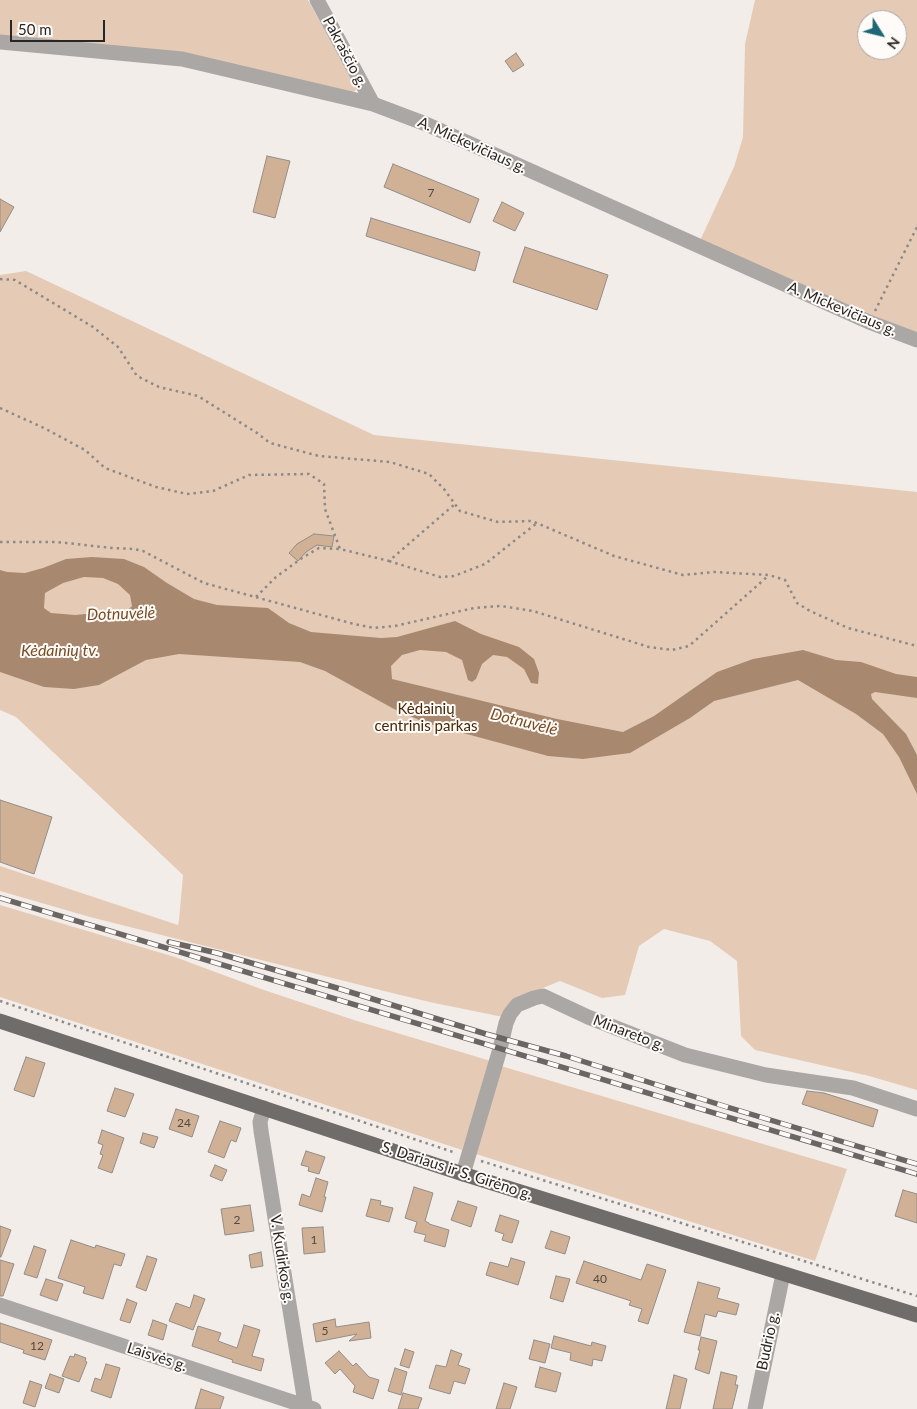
<!DOCTYPE html>
<html>
<head>
<meta charset="utf-8">
<style>
  body { margin:0 }
  #map { position:relative; width:917px; height:1409px; overflow:hidden; background:#f3ede9; font-family:Lato,sans-serif }
  canvas { display:block }
  .north { position:absolute; left:857px; top:10px; width:50px; height:50px; box-sizing:border-box; background:#fffbf8; border:1px solid #a9a6a4; border-radius:50%; rotate:126deg; font-size:14px; font-weight:700; line-height:20px; text-align:center; color:#282625 }
  .north::after { content:''; display:block; margin:auto; width:18px; height:22px; background:#1e6774; clip-path:polygon(50% 0,100% 100%,50% 72%,0 100%) }
  .scale { position:absolute; left:10px; top:20px; width:95px; height:22px; box-sizing:border-box; border:2px solid #282625; border-top:0; padding-left:6px; font-size:15px; line-height:18px; white-space:nowrap; color:#282625; -webkit-text-stroke:4px #fffbf8; paint-order:stroke }
</style>
</head>
<body>
<div id="map">
<canvas width="917" height="1409"></canvas>
<div class="north">N</div>
<div class="scale">50 m</div>
</div>
<script>
const ctx = document.querySelector('canvas').getContext('2d');
ctx.lineJoin = 'round';
function paint(path, color) {
  ctx.fillStyle = color;
  ctx.fill(path, 'evenodd');
}
function toPath(rows) {
  const path = new Path2D();
  for (const r of rows) {
    path.moveTo(r[0], r[1]);
    for (let i = 2; i < r.length; i += 2) path.lineTo(r[i], r[i + 1]);
  }
  return path;
}
function strokePath(path, color, width, dash) {
  ctx.strokeStyle = color;
  ctx.lineWidth = width;
  ctx.lineCap = dash ? 'butt' : 'round';
  ctx.setLineDash(dash || []);
  ctx.stroke(path);
}
function write(font, color, halo, rows, align = 'center') {
  ctx.font = font + ' Lato,sans-serif';
  ctx.lineWidth = 4;
  ctx.setLineDash([]);
  ctx.textBaseline = 'middle';
  ctx.strokeStyle = halo;
  ctx.fillStyle = color;
  for (const [text, x, y, turn = 0] of rows) {
    ctx.save();
    ctx.translate(x, y);
    ctx.rotate((+turn || 0) * Math.PI / 180);
    ctx.textAlign = isNaN(turn) ? turn : align;
    if (halo) ctx.strokeText(text, 0, 0);
    ctx.fillText(text, 0, 0);
    ctx.restore();
  }
}
paint(toPath([
  [0,0,308,0,357,88,355,91,350,93,0,36],
  [755,0,917,0,917,335,698,245,734,167,743,137,745,44],
  [867,20,897,20,897,50,867,50],
  [26,271,374,435,917,492,917,1090,869,1076,755,1050,741,1036,737,961,710,941,664,929,639,946,625,995,602,998,560,981,538,990,512,999,503,1017,434,1003,396,994,90,917,0,891,0,866,178,925,179,920,183,875,16,717,0,710,0,275],
  [0,905,175,957,261,989,357,1021,491,1061,462,1150,0,997],
  [501,1066,847,1169,815,1261,476,1154]
]), '#e5cbb6');
paint(toPath([
  [92,557,124,559,144,567,167,583,194,599,217,605,268,608,289,623,311,632,381,638,397,637,455,621,481,634,519,647,534,659,539,673,538,684,531,683,524,669,507,657,493,655,482,664,476,679,472,682,468,680,462,660,446,652,420,650,402,655,391,666,392,679,557,719,623,732,654,716,717,672,753,659,803,650,836,660,861,662,896,674,917,677,917,698,875,692,871,694,872,699,906,734,917,755,917,794,899,757,883,734,856,714,798,680,714,701,690,718,630,753,583,759,548,756,426,723,394,709,325,671,300,662,179,654,146,660,99,685,74,689,44,687,0,672,0,570,7,572,25,573,43,568,66,559],
  [84,577,103,578,118,584,130,595,132,606,128,610,75,615,51,613,44,608,45,593,63,583]
]), '#a8896f');
const building = toPath([
  [516,53,524,65,513,72,505,61,516,53],
  [267,156,290,161,275,218,253,212,267,156],
  [393,164,479,199,470,223,384,187,393,164],
  [0,199,14,207,0,232,0,199],
  [502,202,524,213,515,231,493,221,502,202],
  [371,218,480,252,475,271,366,236,371,218],
  [525,247,608,275,597,310,513,282,525,247],
  [314,534,334,536,332,547,317,545,306,552,298,561,289,553,297,544,314,534],
  [0,800,52,817,34,874,0,862,0,800],
  [26,1057,45,1063,34,1097,14,1090,26,1057],
  [115,1088,134,1094,125,1117,107,1111,115,1088],
  [807,1091,824,1093,878,1110,873,1127,802,1104,807,1091],
  [176,1109,199,1116,192,1137,169,1129,176,1109],
  [220,1121,241,1128,236,1142,231,1140,224,1158,208,1152,220,1121],
  [102,1130,124,1138,112,1173,98,1168,103,1155,100,1154,103,1145,98,1143,102,1130],
  [143,1133,158,1137,154,1148,140,1143,143,1133],
  [306,1151,325,1157,319,1174,308,1171,309,1167,301,1165,306,1151],
  [215,1165,227,1170,222,1181,210,1176,215,1165],
  [316,1178,328,1182,324,1197,326,1197,322,1212,299,1205,302,1194,310,1197,316,1178],
  [414,1187,433,1193,425,1221,429,1223,429,1224,449,1230,445,1247,424,1241,426,1235,414,1232,417,1222,405,1218,414,1187],
  [903,1190,917,1194,917,1223,895,1216,903,1190],
  [371,1199,381,1201,380,1205,393,1208,389,1222,366,1216,371,1199],
  [458,1201,477,1207,471,1227,451,1220,458,1201],
  [250,1205,254,1231,225,1235,221,1209,250,1205],
  [500,1215,519,1221,512,1243,502,1240,504,1234,495,1231,500,1215],
  [0,1226,11,1230,1,1257,0,1257,0,1226],
  [323,1227,325,1252,304,1254,302,1228,323,1227],
  [551,1231,570,1237,565,1254,545,1248,551,1231],
  [71,1240,95,1248,96,1245,125,1254,121,1266,114,1264,103,1299,83,1293,85,1287,58,1278,71,1240],
  [34,1246,46,1250,37,1278,24,1274,34,1246],
  [261,1252,263,1266,251,1268,249,1255,261,1252],
  [147,1256,157,1259,146,1291,136,1287,147,1256],
  [511,1258,525,1262,518,1285,486,1275,490,1262,508,1267,511,1258],
  [0,1260,14,1264,3,1296,0,1296,0,1260],
  [584,1261,641,1280,647,1264,666,1270,648,1324,638,1321,642,1309,629,1305,631,1301,576,1283,584,1261],
  [556,1276,570,1279,563,1302,550,1298,556,1276],
  [46,1279,63,1284,57,1301,40,1295,46,1279],
  [698,1282,720,1288,717,1298,739,1304,736,1315,718,1311,716,1317,705,1314,700,1336,684,1332,698,1282],
  [194,1295,205,1299,193,1330,169,1321,176,1303,190,1308,194,1295],
  [127,1299,137,1303,130,1323,120,1320,127,1299],
  [335,1319,336,1327,369,1322,371,1338,349,1341,357,1334,316,1342,313,1324,335,1319],
  [153,1320,167,1325,163,1340,148,1335,153,1320],
  [0,1323,52,1340,45,1360,23,1353,24,1350,0,1342,0,1323],
  [244,1325,260,1330,252,1356,264,1359,261,1371,232,1362,233,1360,192,1346,198,1326,221,1333,218,1341,237,1348,244,1325],
  [554,1336,591,1346,592,1342,606,1346,602,1361,593,1359,592,1366,570,1360,571,1353,551,1348,554,1336],
  [701,1337,717,1341,709,1374,695,1369,700,1350,698,1350,701,1337],
  [534,1340,550,1344,545,1363,529,1359,534,1340],
  [405,1349,414,1352,409,1368,400,1365,405,1349],
  [451,1350,462,1354,458,1365,470,1369,465,1384,454,1381,450,1394,429,1388,436,1365,446,1367,451,1350],
  [339,1351,353,1366,356,1363,369,1377,379,1380,373,1399,353,1392,355,1386,340,1369,335,1374,325,1363,339,1351],
  [75,1354,86,1358,85,1361,87,1362,79,1382,62,1376,70,1356,74,1357,75,1354],
  [106,1364,120,1368,111,1398,91,1391,95,1378,101,1380,106,1364],
  [540,1367,561,1373,556,1392,535,1387,540,1367],
  [395,1368,407,1372,401,1395,388,1391,395,1368],
  [721,1372,737,1376,735,1385,738,1385,732,1409,713,1409,721,1372],
  [50,1374,64,1379,59,1393,45,1388,50,1374],
  [674,1375,687,1379,680,1409,666,1409,674,1375],
  [30,1381,42,1385,35,1407,23,1403,30,1381],
  [504,1383,517,1387,510,1409,496,1409,504,1383],
  [201,1389,224,1397,220,1409,195,1409,201,1389],
  [403,1393,422,1398,418,1409,398,1409,403,1393]
]);
paint(building, '#d1b196');
strokePath(building, '#928d89', 1);
strokePath(toPath([
  [0,279,15,280,93,327,118,347,137,376,159,387,198,396,257,433,270,443,319,456,390,462,429,474,444,489,460,511,498,522,532,521,614,556,683,575,714,572,769,575,785,580,797,603,810,611,848,628,917,646],
  [875,311,917,227],
  [0,408,44,428,85,450,105,468,156,487,187,494,213,491,249,475,309,474,324,484,325,509,340,549,389,561,455,504],
  [0,542,57,542,112,548,134,549,143,551,204,583,354,624,374,628,395,626,474,608,501,606,533,611,649,647,672,650,689,646,768,576],
  [389,561,440,577,454,576,485,564,537,523],
  [256,597,276,577,302,558,319,548,340,549],
  [0,1001,456,1153],
  [481,1161,917,1296]
]), '#8d8987', 2.5, [2.5, 4]);
strokePath(toPath([
  [317,0,373,104],
  [0,42,182,59,373,104,426,124,869,322,917,340],
  [264,1108,260,1122,261,1131,306,1409],
  [463,1174,500,1049,506,1023,510,1014,517,1005,534,998,543,996,588,1017,685,1055,766,1075,853,1088,917,1109],
  [0,1305,314,1409],
  [755,1409,783,1274]
]), '#aaa7a5', 15);
strokePath(toPath([
  [0,1021,463,1174,917,1315]
]), '#706c69', 15);
const rail = toPath([
  [0,898,917,1174],
  [169,942,217,953,337,988,486,1034,566,1056,727,1107,917,1164]
]);
strokePath(rail, '#6a6664', 5.5);
strokePath(rail, '#fffbf8', 4, [11]);
write('12px', '#524941', null, [
  ["7",431,193],
  ["24",184,1123],
  ["2",237,1220],
  ["1",314,1240],
  ["40",600,1279],
  ["5",325,1331],
  ["12",37,1346]
]);
write('15px', '#282625', '#fffbf8', [
  ["Pakraščio g.",345,52,62],
  ["A. Mickevičiaus g.",472,145,24],
  ["A. Mickevičiaus g.",842,309,23],
  ["Minareto g.",629,1033,21],
  ["S. Dariaus ir S. Girėno g.",457,1171,18],
  ["V. Kudirkos g.",282,1259,81],
  ["Budrio g.",768,1341,-78],
  ["Laisvės g.",157,1357,18]
]);
write('15px', '#472705', '#fffbf8', [
  ["Kėdainių",426,709],
  ["centrinis parkas",426,726]
]);
write('italic 16px', '#784c22', '#fffbf8', [
  ["Dotnuvėlė",121,614,-2],
  ["Kėdainių tv.",60,651],
  ["Dotnuvėlė",524,722,14]
]);
</script>
</body>
</html>
